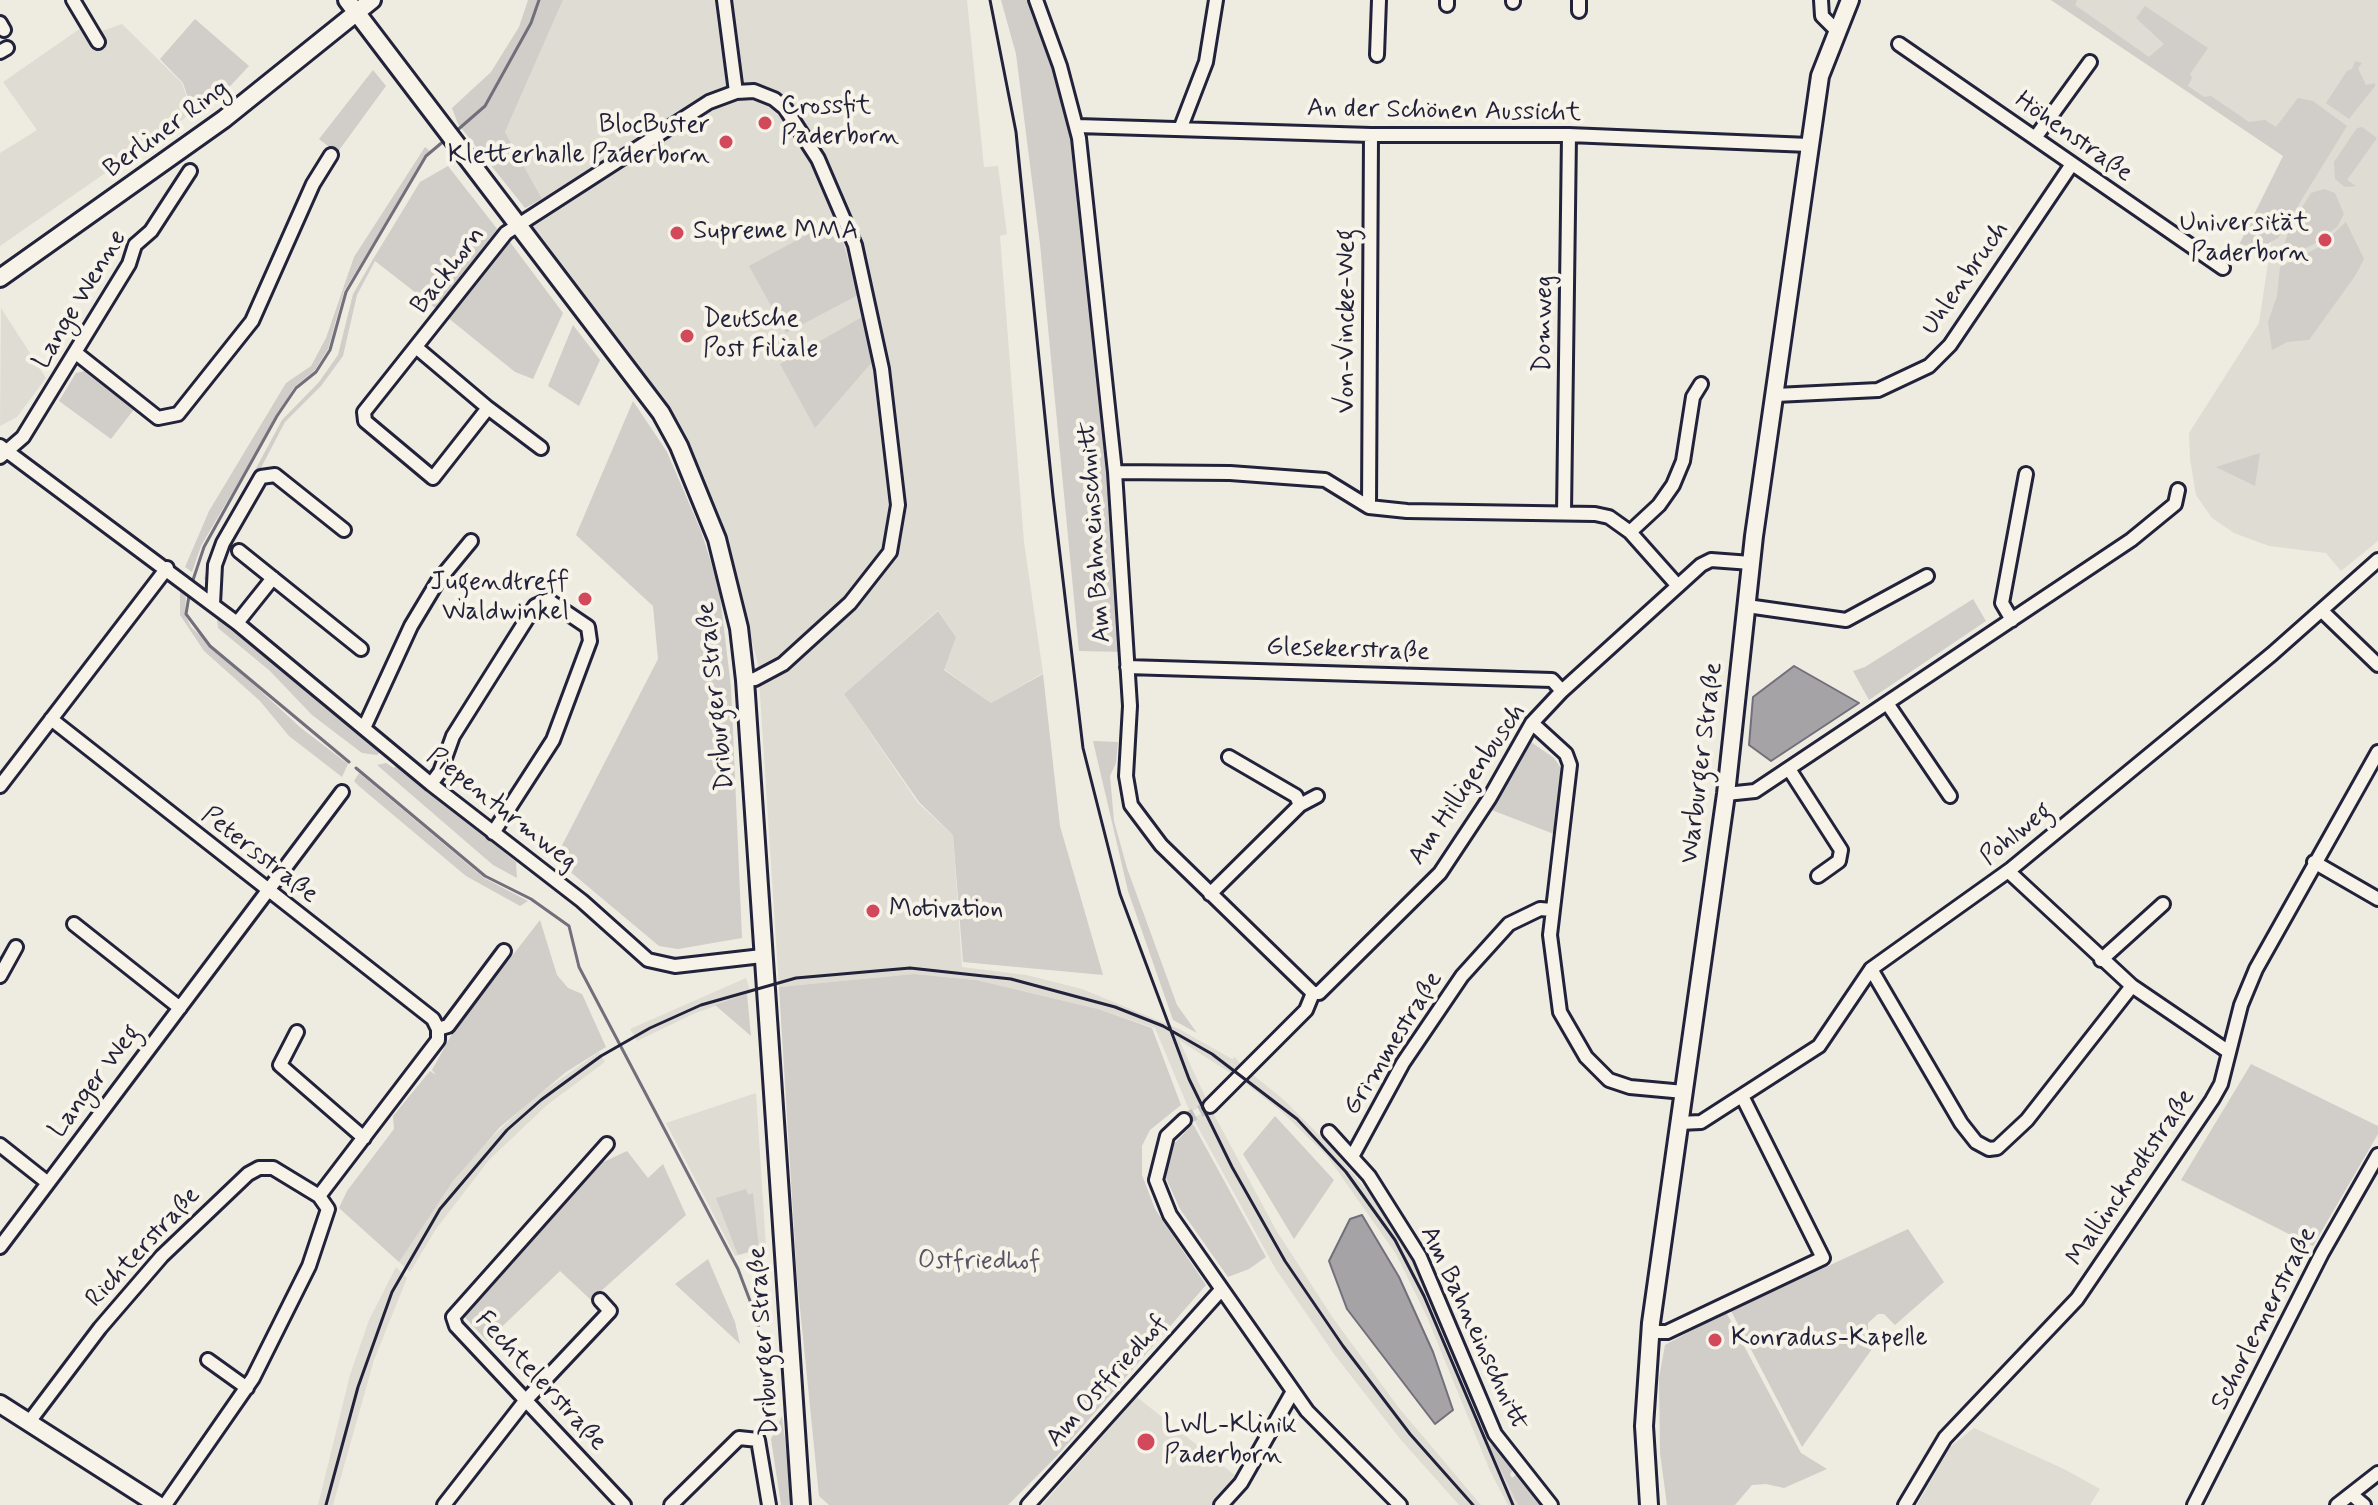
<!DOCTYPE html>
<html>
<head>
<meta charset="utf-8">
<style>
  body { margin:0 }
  canvas { display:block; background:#eeebe1 }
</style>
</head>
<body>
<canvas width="2378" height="1505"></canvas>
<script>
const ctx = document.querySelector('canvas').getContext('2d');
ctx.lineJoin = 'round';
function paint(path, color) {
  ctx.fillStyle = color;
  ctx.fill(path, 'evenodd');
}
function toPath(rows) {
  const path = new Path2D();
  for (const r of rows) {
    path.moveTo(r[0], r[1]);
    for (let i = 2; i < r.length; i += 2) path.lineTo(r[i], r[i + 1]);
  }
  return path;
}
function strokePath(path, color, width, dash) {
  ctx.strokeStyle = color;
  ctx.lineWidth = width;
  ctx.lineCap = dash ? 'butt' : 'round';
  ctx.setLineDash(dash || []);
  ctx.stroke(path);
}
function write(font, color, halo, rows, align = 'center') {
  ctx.font = font + ' Mynerve,sans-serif';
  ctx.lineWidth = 8;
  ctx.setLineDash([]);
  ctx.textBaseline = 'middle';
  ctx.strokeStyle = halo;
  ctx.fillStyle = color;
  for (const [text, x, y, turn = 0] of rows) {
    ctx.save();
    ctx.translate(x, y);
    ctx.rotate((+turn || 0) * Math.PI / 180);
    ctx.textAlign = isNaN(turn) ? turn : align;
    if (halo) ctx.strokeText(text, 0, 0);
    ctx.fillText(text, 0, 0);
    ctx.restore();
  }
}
paint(toPath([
  [563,0,967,0,984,167,998,166,1007,234,1000,236,1024,542,1043,673,991,703,944,669,956,637,938,610,844,694,918,803,953,835,962,967,1026,975,1082,989,1179,1029,1232,1059,1235,1057,1242,1066,1235,1076,1179,1040,1208,1103,1190,1112,1155,1028,1098,1009,976,980,914,974,779,987,758,664,713,501,640,368,521,212,542,199,505,132],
  [2051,0,2378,0,2378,541,2341,571,2326,553,2269,546,2234,533,2212,518,2196,495,2190,459,2189,433,2259,323,2284,156],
  [94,19,102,31,122,24,182,83,192,113,0,246,0,153,37,130,3,82],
  [1,308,46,378,17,417,0,426],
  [746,978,751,993,693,1014,637,1041,630,1029],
  [599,1052,605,1062,547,1105,489,1160,436,1229,410,1272,399,1262,432,1209,473,1155,532,1099],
  [1252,1074,1284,1100,1332,1148,1372,1197,1410,1257,1518,1505,1508,1505,1490,1471,1427,1317,1396,1254,1327,1156,1282,1112,1244,1082],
  [756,1093,766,1247,735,1256,666,1123],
  [1211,1109,1276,1230,1333,1318,1399,1408,1481,1505,1459,1505,1401,1440,1334,1354,1275,1268,1193,1118],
  [396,1267,407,1278,374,1360,333,1505,318,1505,350,1375,369,1320],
  [1137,1397,1237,1477,1218,1505,1042,1505],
  [1974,1428,2064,1469,2100,1489,2090,1505,1917,1505,1950,1447]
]), '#dfdcd4');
paint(toPath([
  [528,0,563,0,505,132,542,199,525,208,458,124,452,108,491,72,519,27],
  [1001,0,1029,0,1053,69,1070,132,1126,652,1079,651,1040,244,1016,54],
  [2051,0,2077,0,2075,5,2149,57,2164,44,2136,18,2145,6,2208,48,2190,74,2192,78,2188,86,2204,97,2211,96,2249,122,2265,120,2276,127,2298,98,2313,101,2347,126,2278,238,2242,258,2232,259,2283,156],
  [195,19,249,66,218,99,193,113,183,83,160,59],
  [2355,61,2362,63,2358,68,2366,85,2375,83,2375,86,2349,119,2326,103,2347,71,2352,69],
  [373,70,386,86,337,153,319,139],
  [2362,127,2377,138,2347,180,2356,186,2345,187,2335,179,2334,162,2357,128],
  [425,147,430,151,344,291,328,349,315,370,294,387,201,546,192,572,185,567,209,511,286,383,311,366,326,338,354,257],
  [448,166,498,230,438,310,375,261,357,295,343,356,321,386,285,422,210,565,207,581,204,579,217,541,282,420,319,382,338,355,353,294,372,261,420,182],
  [2324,189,2335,193,2344,214,2337,227,2316,243,2283,260,2282,250,2291,225,2311,193],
  [836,219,858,295,786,333,749,266],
  [2346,222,2364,259,2355,276,2309,340,2287,342,2272,350,2268,322,2277,296,2280,267,2319,247],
  [510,242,563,313,533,379,515,372,447,317,501,248],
  [862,317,872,362,815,428,780,364],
  [573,325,600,360,579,406,548,386],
  [85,371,135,408,111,439,59,401,76,373],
  [633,401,667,452,701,531,719,588,731,687,742,938,678,949,659,946,555,859,658,659,653,606,576,535],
  [2260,453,2255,486,2216,467],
  [180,590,186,594,185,614,191,627,301,728,348,764,342,777,289,736,260,701,204,651,180,615],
  [1973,599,1986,621,1869,700,1853,671,1865,667],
  [938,611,956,637,944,670,991,703,1043,674,1060,826,1103,975,963,962,953,835,919,802,844,694],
  [217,619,381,751,377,755,362,753,312,715,270,671,218,628],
  [1093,741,1118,742,1116,763,1110,776,1114,821,1127,868,1177,1005,1197,1033,1173,1020,1128,891],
  [1531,742,1554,758,1563,771,1554,834,1489,809],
  [386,763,394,768,398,764,516,862,517,878,493,865,377,765],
  [359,773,484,878,528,901,520,906,466,876,360,787,354,781],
  [540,920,557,975,568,988,582,994,606,1047,566,1072,500,1127,453,1181,399,1262,339,1208,347,1191,394,1129,393,1116,430,1071,436,1075,432,1070,453,1032],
  [914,974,976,980,1098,1009,1152,1028,1181,1105,1150,1130,1142,1146,1142,1175,1155,1209,1206,1285,1057,1456,1008,1505,829,1505,819,1496,797,1278,779,987],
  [747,994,751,1036,715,1005],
  [2251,1064,2378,1126,2378,1134,2313,1246,2181,1180],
  [1275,1116,1334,1180,1294,1239,1243,1154],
  [1193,1124,1266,1257,1249,1269,1228,1277,1180,1209,1166,1178,1170,1148],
  [627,1151,648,1178,663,1164,686,1215,591,1300,560,1271,487,1341,462,1314,599,1164],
  [746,1189,748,1195,753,1193,759,1249,738,1255,716,1198],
  [1908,1229,1944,1282,1895,1325,1884,1314,1878,1314,1868,1323,1868,1331,1877,1342,1802,1447,1731,1311],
  [708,1259,735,1322,740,1344,675,1284],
  [1726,1312,1801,1453,1827,1469,1784,1488,1766,1484,1752,1485,1735,1505,1667,1505,1660,1453,1659,1378,1665,1345],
  [782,1416,788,1463,791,1505,781,1505,771,1439],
  [1495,1443,1514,1469,1510,1474,1512,1478,1516,1475,1544,1505,1518,1505,1489,1446]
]), '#d1cdc9');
const water = toPath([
  [1794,666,1859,703,1771,761,1749,745,1753,697,1794,666],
  [1362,1215,1399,1277,1433,1352,1453,1410,1435,1424,1347,1309,1329,1261,1350,1219,1362,1215]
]);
paint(water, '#a6a3a6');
strokePath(water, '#716f7b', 2);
strokePath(toPath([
  [454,133,485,106,531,23,539,0],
  [192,583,204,547,277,416,296,388,316,372,330,350,346,292,426,156,445,140],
  [190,590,186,614,210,646,349,762],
  [356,768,485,876,531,899,569,926,579,967,738,1269,758,1322,766,1417]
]), '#716f7b', 3);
strokePath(toPath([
  [1184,1120,1210,1106]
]), '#c5c3c0', 12, [12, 6]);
const minor = toPath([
  [73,0,98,42],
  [724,0,736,92],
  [1036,0,1060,66,1079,138,1115,472,1130,706,1126,776,1131,805,1161,845,1313,993],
  [1821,0,1822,16,1836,30],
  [1513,2,1513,0],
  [1447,5,1447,0],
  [1579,11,1579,0],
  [0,23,4,30],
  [1899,44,2223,268],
  [0,52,7,48],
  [1377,55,1379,0],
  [1077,126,1371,135,1569,135,1809,145],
  [1181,127,1206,62,1216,0],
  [2035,138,2090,62],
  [417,348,488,408,433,478,365,421,364,412,506,233,709,102,736,92,754,91,774,99,785,108,818,159,855,245,882,369,898,505,890,552,850,603,783,664,755,679,745,680],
  [76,353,158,418,178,414,252,321,313,184,331,155],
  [1776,395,1878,390,1929,366,1950,345,2072,164],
  [488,408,541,448],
  [0,446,237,623,431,784,582,901,648,960,675,966,762,956],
  [0,457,23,437,129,264,135,245,151,231,190,171],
  [1115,472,1230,473,1325,480,1369,507,1407,511,1595,514,1609,517,1630,532,1678,586],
  [1369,507,1371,135],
  [1564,513,1569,135],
  [1630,532,1659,505,1673,485,1683,461,1693,397,1701,384],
  [239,551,361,649],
  [213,604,215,565,223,543,261,477,275,475,344,530],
  [1747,606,1846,620,1927,576],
  [2322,611,2378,665],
  [2012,620,2002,603,2026,474],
  [237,623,273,578],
  [1127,667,1552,680,1562,691],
  [1887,703,1950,796],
  [51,719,433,1019,438,1029],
  [1532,723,1566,754,1570,765,1550,935,1560,1012,1586,1057,1609,1080,1630,1087,1684,1092],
  [364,728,411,626,438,581,471,541],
  [1789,769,1841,850,1839,861,1818,876],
  [431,784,440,772,453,736,535,606,548,600,588,627,590,641,553,740,493,833],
  [0,786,167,568],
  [1726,794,1755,791,2131,540,2175,504,2178,490],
  [1300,805,1317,796],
  [2314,862,2378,899],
  [2008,871,2132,986,2229,1052],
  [1210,894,1300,805,1296,796,1229,757],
  [74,924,180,1008],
  [2101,960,2163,904],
  [1871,969,1961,1123,1976,1142,1989,1149,1997,1148,2027,1120,2132,986],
  [0,976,16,947],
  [438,1029,448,1026,504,951],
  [297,1032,280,1065,364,1138],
  [1210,1106,1306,1010,1313,993,1319,993,1440,873,1489,799,1532,723,1562,691,1701,565,1711,560,1751,563],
  [1184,1120,1167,1136,1156,1180,1170,1215,1307,1411,1400,1505],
  [1679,1123,1701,1122,1819,1046,1871,969,2011,869,2272,654,2378,560],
  [1329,1132,1369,1176,1420,1257,1495,1434,1551,1505],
  [607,1144,453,1317,456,1326,624,1505],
  [0,1145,48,1183],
  [1353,1155,1403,1063,1462,976,1509,924,1540,909,1552,910],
  [0,1247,342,792],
  [1650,1332,1667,1332,1823,1258,1742,1096],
  [208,1360,247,1388],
  [29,1422,100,1328,162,1256,248,1174,259,1168,273,1168,319,1196],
  [2351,1494,2364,1505],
  [165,1505,253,1378,309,1266,328,1209,319,1196,438,1040,438,1029],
  [444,1505,525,1401,610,1311,600,1300],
  [671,1505,739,1438,758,1440,769,1505],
  [1028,1505,1221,1290],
  [1221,1505,1241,1483,1292,1393],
  [1905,1505,1945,1438,2077,1299,2212,1100,2221,1084,2241,1005,2256,969,2378,752],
  [2194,1505,2322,1253,2378,1155],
  [2337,1505,2378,1473]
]);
const major = toPath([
  [347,0,661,413,679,446,717,539,739,628,745,680,801,1505],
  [0,278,224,119,372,0],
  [0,1404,158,1505],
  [1649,1505,1644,1426,1651,1323,1726,794,1754,536,1820,76,1850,0]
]);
strokePath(minor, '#22223b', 18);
strokePath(major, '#22223b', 22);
strokePath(minor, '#f7f3e8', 12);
strokePath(major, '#f7f3e8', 16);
strokePath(toPath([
  [990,0,1016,132,1053,496,1083,748,1120,894,1189,1079,1232,1167,1285,1261,1343,1346,1410,1434,1473,1505],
  [326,1505,358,1387,392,1292,440,1209,507,1130,541,1100,601,1056,650,1028,701,1005,796,978,910,968,1011,979,1115,1007,1163,1026,1212,1054,1297,1119,1346,1172,1395,1240,1424,1296,1513,1505]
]), '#22223b', 3);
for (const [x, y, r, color] of [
  [765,123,8,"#d1495b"],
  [726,142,8,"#d1495b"],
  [677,233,8,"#d1495b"],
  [2325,240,8,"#d1495b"],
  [687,336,8,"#d1495b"],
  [585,599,8,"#d1495b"],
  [873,911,8,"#d1495b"],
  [1715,1340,8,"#d1495b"],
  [1146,1442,10,"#d1495b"]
]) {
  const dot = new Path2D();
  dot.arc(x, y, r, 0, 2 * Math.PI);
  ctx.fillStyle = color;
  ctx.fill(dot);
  strokePath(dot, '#f7f3e8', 3);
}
write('26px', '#22223b', '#f7f3e8', [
  ["Crossfit",781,108],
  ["Paderborn",781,138],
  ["BlocBuster",710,127,"right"],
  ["Kletterhalle Paderborn",710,157,"right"],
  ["Universität",2309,225,"right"],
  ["Paderborn",2309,255,"right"],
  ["Supreme MMA",693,233],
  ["Deutsche",703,321],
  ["Post Filiale",703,351],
  ["Jugendtreff",569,584,"right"],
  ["Waldwinkel",569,614,"right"],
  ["Motivation",889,911],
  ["Konradus-Kapelle",1731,1340],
  ["LWL-Klinik",1164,1427],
  ["Paderborn",1164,1457]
], 'left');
write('26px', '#22223b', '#f7f3e8', [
  ["An der Schönen Aussicht",1444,112,1],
  ["Berliner Ring",167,130,-36],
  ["Höhenstraße",2073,138,35],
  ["Backhorn",449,271,-52],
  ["Uhlenbruch",1966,279,-55],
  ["Lange Wenne",81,300,-59],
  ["Von-Vincke-Weg",1348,321,-90],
  ["Domweg",1545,324,-89],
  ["Am Bahneinschnitt",1096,532,-94],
  ["Glesekerstraße",1348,651,2],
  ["Driburger Straße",717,696,-96],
  ["Warburger Straße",1703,763,-83],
  ["Am Hilligenbusch",1468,785,-56],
  ["Piepenturmweg",501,810,38],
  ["Pohlweg",2017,835,-39],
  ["Petersstraße",259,856,38],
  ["Grimmestraße",1394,1044,-58],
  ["Langer Weg",96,1082,-53],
  ["Mallinckrodtstraße",2132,1178,-56],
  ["Richterstraße",144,1248,-47],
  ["Schorlemerstraße",2265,1319,-63],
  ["Am Bahneinschnitt",1473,1329,65],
  ["Driburger Straße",765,1341,-94],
  ["Fechtelerstraße",540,1382,47],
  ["Am Ostfriedhof",1108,1382,-48]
]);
write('26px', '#575566', '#f7f3e8', [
  ["Ostfriedhof",979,1263]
]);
</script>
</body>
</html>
